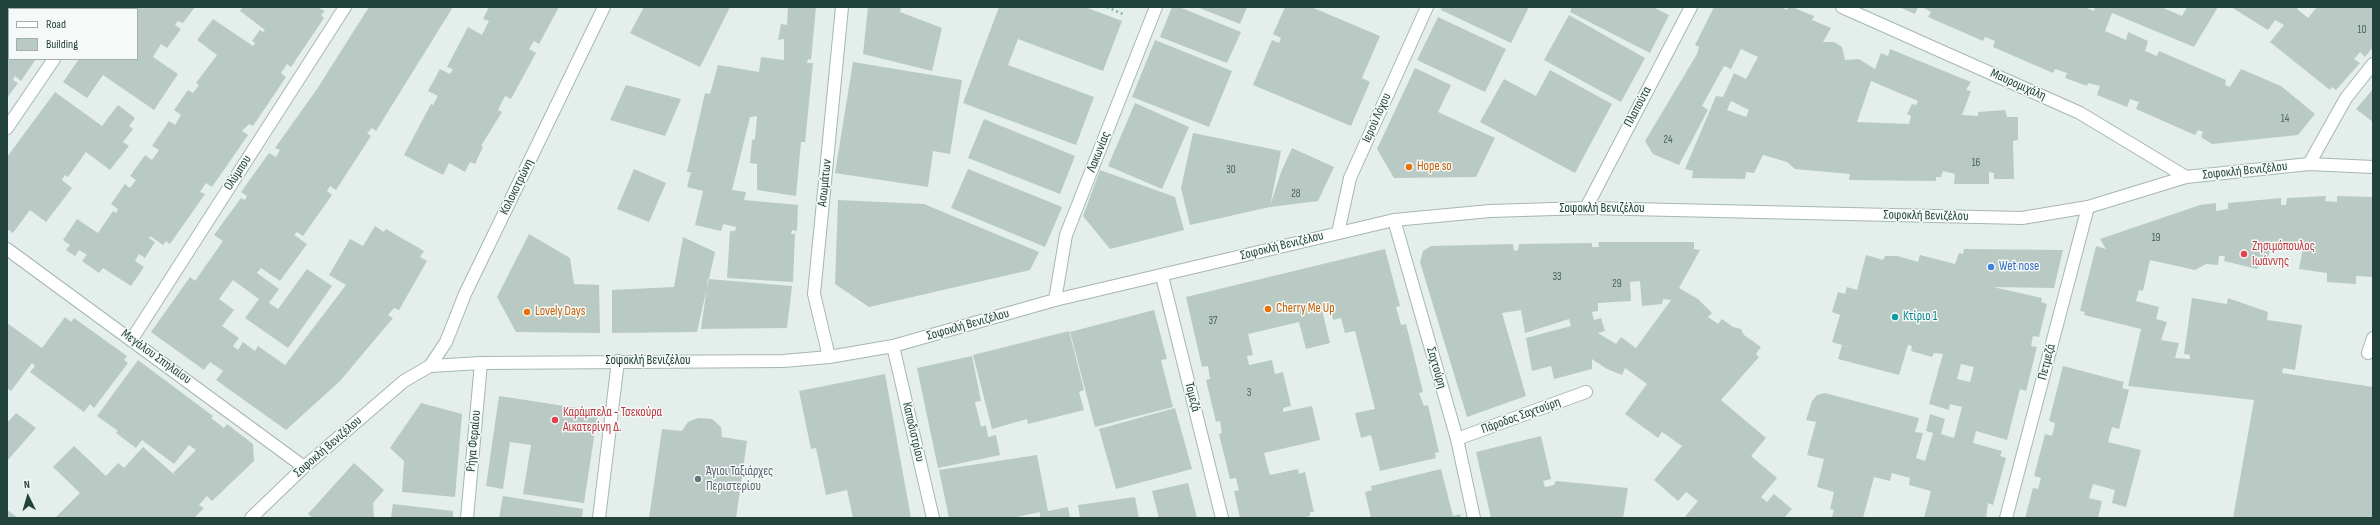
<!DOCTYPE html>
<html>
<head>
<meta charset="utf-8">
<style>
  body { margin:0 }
  #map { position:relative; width:2380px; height:525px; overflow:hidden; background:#e4eeeb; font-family:"Sofia Sans Condensed",sans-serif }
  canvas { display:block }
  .frame { position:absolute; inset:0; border:8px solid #22423c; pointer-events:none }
  .legend { position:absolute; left:8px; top:8px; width:130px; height:52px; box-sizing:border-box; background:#f5faf8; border:1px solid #a1b0ad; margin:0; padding:5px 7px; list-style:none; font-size:12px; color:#22423c }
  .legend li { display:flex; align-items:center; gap:8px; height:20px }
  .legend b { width:20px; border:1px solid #a1b0ad }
  .north { position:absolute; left:8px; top:477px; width:40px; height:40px; -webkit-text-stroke:3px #f5faf8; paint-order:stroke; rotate:355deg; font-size:11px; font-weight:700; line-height:16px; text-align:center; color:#22423c }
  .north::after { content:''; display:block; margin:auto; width:14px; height:18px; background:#22423c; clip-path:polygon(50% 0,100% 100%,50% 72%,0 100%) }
</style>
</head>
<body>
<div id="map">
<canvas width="2380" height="525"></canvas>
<div class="frame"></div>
<ul class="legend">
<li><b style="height:5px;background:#fff"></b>Road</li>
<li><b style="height:11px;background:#b9cac4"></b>Building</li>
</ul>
<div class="north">N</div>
</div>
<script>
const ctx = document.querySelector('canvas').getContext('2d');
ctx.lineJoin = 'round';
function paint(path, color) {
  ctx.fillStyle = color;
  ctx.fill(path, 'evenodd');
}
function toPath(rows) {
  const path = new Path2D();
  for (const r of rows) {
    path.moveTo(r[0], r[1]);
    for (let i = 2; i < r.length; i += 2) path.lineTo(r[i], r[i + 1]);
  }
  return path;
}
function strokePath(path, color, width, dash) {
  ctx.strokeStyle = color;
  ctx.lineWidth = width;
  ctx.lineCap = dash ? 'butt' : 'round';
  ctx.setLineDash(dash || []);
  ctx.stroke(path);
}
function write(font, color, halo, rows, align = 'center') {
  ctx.font = font + ' "Sofia Sans Condensed",sans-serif';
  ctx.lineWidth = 3;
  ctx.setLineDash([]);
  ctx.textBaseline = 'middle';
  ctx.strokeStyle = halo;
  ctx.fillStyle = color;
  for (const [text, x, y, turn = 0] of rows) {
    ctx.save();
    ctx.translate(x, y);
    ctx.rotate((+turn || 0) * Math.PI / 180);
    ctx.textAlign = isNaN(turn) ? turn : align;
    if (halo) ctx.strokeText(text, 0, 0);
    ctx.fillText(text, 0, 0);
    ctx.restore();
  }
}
paint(toPath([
  [7,7,71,7,69,9,9,9,9,59,36,59,21,81,15,76,13,80,18,83,7,98],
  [110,7,195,7,183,23,178,21,175,25,181,29,167,48,161,44,153,57,178,74,154,110,103,75,87,98,63,82,79,59,137,59,137,9,109,9],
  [243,7,317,7,325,11,321,15,324,18,291,67,287,64,281,73,286,77,253,126,249,124,242,131,248,135,212,187,206,183,200,192,205,194,170,244,166,241,163,245,150,236,149,238,155,242,145,258,139,254,135,261,144,267,131,286,103,268,99,273,82,261,87,255,79,250,75,256,66,250,70,245,63,240,77,219,98,233,113,211,116,213,118,209,111,204,125,184,130,188,136,180,130,176,145,155,152,160,159,150,152,146,169,121,175,125,181,115,174,110,188,90,193,93,199,85,196,83,217,55,197,40,213,19,253,46,255,43,252,41,260,30,263,32,265,30,240,11],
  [369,7,453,7,376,131,372,128,367,133,371,136,336,190,330,186,327,191,332,195,303,236,297,232,294,235,307,244,280,281,261,268,257,273,279,289,269,303,278,309,307,269,332,286,288,348,245,318,259,299,233,280,219,299,234,310,222,326,239,338,233,346,238,350,243,342,255,351,258,346,285,365,346,285,329,275,350,239,363,246,375,226,384,232,386,229,424,251,420,257,427,261,399,310,394,308,388,315,393,318,340,381,286,430,216,380,223,371,210,362,204,370,151,332,190,277,195,281,223,241,214,235,241,198,245,200,247,196,241,192,269,153,276,157,280,150,275,148,317,89],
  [489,7,559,7,539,44,534,41,529,49,536,53,511,99,505,96,498,110,502,112,481,146,483,147,475,164,470,162,465,172,449,163,443,175,404,155,431,104,433,105,438,96,428,91,440,69,450,74,453,69,447,67,468,27,482,35,489,21,483,19],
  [644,7,730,7,700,67,630,33],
  [788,7,816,7,811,60,808,59,807,63,813,63,805,142,801,142,796,196,757,190,757,164,750,163,752,140,755,139,757,116,750,117,732,190,746,192,744,200,798,205,797,231,792,230,791,234,795,234,793,282,727,278,730,231,735,231,736,227,723,224,721,231,695,225,703,191,687,187,691,172,687,172,705,93,710,94,718,65,759,72,761,57,784,60,784,39,778,40,781,24,787,25],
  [868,7,901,7,900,12,942,28,932,71,863,54],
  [999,7,1085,7,1122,21,1103,71,1018,39,1008,65,1094,97,1076,145,963,103],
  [1172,7,1179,7,1241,32,1227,63,1160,37],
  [1197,7,1247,7,1240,24],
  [1285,7,1311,7,1380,36,1362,78,1370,82,1351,126,1253,85,1272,40,1279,43,1281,38,1273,34],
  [1442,7,1529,7,1511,43,1441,10],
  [1572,7,1653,7,1669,15,1650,53,1570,12],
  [1714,7,1781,7,1787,10,1788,7,1792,7,1814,16,1812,20,1831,28,1823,42,1834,42,1842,47,1845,60,1859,59,1875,69,1881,53,1888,56,1890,49,1971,82,1966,90,1971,91,1962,115,1978,116,1978,112,2005,110,2007,117,2018,117,2018,140,2013,141,2014,179,1994,179,1994,173,1989,172,1989,184,1954,184,1955,174,1943,171,1941,177,1936,177,1936,181,1849,180,1850,174,1795,169,1787,162,1763,155,1754,173,1746,172,1745,179,1692,178,1693,171,1685,169,1716,96,1723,97,1734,73,1746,79,1758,57,1741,49,1731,69,1724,66,1702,106,1708,110,1679,165,1653,154,1645,141,1697,54,1699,47,1695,45],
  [1871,81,1918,101,1916,105,1912,104,1907,114,1911,116,1909,124,1857,122],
  [1731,101,1749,110,1746,117,1727,110],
  [1899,7,1918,7,1915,14],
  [1922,7,2084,7,2094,11,2095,7,2161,7,2182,16,2187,7,2218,7,2194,47,2112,13,2105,31,2126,40,2128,32,2148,41,2145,51,2157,56,2159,51,2226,80,2225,85,2230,87,2241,69,2281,86,2315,114,2298,135,2212,144,2201,137,2203,132,2198,130,2195,135,2136,109,2139,102,2130,99,2127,107,2097,95,2100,86,2088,83,2087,86,2065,78,2067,73,2055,69,2053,73,1993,47,1995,41,1985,37,1983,41,1928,17,1931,12],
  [2231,7,2298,7,2297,9,2308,18,2317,7,2373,7,2373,47,2365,57,2360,52,2354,59,2360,63,2336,90,2332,87,2330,90,2270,42,2284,25,2275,20,2268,30],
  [1569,15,1645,58,1621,102,1544,60],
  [1438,17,1506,49,1485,92,1417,60],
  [1155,40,1232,71,1209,127,1132,97],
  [853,62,962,80,950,154,933,151,928,187,835,173],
  [1415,68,1451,85,1438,112,1495,138,1476,177,1394,178,1377,149],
  [1550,70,1612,104,1575,173,1480,122,1504,79,1536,96],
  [626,85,681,99,665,136,610,120],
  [2373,89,2373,122,2356,109],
  [55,92,102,126,118,105,135,118,129,126,133,129,123,142,129,146,110,170,86,152,68,177,65,175,62,180,72,188,46,222,30,210,13,233,7,229,7,157],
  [1135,103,1189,127,1162,189,1108,166],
  [984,119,1075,156,1060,194,968,158],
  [1193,133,1281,151,1270,206,1281,172,1292,148,1334,167,1318,201,1270,207,1190,225,1181,188],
  [634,169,666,183,649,222,617,209],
  [968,169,1062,207,1045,247,951,208],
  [1100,170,1175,197,1184,230,1110,249,1083,216],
  [2326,196,2325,201,2337,202,2337,196,2373,197,2373,277,2356,276,2356,284,2327,282,2327,273,2299,269,2303,248,2271,244,2267,265,2260,265,2257,269,2224,261,2225,256,2219,256,2218,265,2206,264,2195,270,2150,260,2143,291,2139,290,2136,301,2159,307,2156,319,2167,322,2161,340,2179,343,2175,358,2190,359,2190,355,2184,354,2192,298,2227,304,2228,298,2268,312,2267,320,2302,325,2295,370,2283,368,2282,373,2373,387,2373,518,2233,518,2254,400,2128,386,2141,329,2084,315,2085,312,2080,311,2096,246,2106,249,2100,239,2200,205,2216,203,2216,211,2228,209,2228,203,2281,198,2281,205,2286,205,2287,198],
  [838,200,924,204,1039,252,1030,270,869,307,835,284],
  [529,234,570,258,574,284,599,285,600,333,516,332,497,297],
  [683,237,715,252,697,332,612,333,612,290,674,287],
  [1598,242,1694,242,1694,249,1700,250,1679,288,1698,299,1712,313,1708,317,1718,324,1722,319,1733,327,1741,329,1744,335,1761,347,1756,354,1759,357,1721,400,1766,438,1751,456,1777,478,1761,497,1767,502,1774,494,1792,509,1784,518,1684,518,1698,501,1686,492,1678,501,1654,480,1682,446,1662,432,1658,438,1625,414,1647,384,1625,368,1622,375,1607,369,1592,359,1592,369,1554,379,1551,366,1532,371,1526,338,1571,326,1569,319,1525,333,1521,310,1502,313,1526,396,1467,417,1420,262,1423,251,1431,246,1513,244,1514,251,1518,250,1519,244,1592,243,1592,247,1599,247],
  [1640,281,1642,306,1662,304,1663,299,1671,300,1636,348,1621,337,1616,344,1598,333,1605,331,1601,318,1594,320,1592,312,1598,311,1598,303,1631,301,1630,282],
  [1385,249,1400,306,1396,307,1401,325,1406,324,1423,392,1419,393,1424,406,1428,405,1439,452,1435,453,1436,458,1380,471,1371,435,1361,438,1355,413,1375,409,1355,331,1345,333,1341,318,1333,320,1330,308,1322,310,1330,343,1306,349,1299,322,1248,334,1253,355,1247,356,1249,365,1272,360,1275,374,1283,372,1291,406,1283,408,1283,412,1312,406,1320,440,1264,453,1270,475,1298,469,1299,474,1305,472,1314,512,1310,512,1310,516,1300,518,1240,518,1234,491,1239,490,1236,478,1230,479,1219,434,1222,433,1220,421,1216,422,1206,380,1210,379,1208,366,1202,367,1186,297],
  [1964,249,2063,250,2054,288,1993,287,2042,298,2041,302,2047,304,2039,337,2033,336,2031,346,2037,347,2026,391,2020,389,2007,440,1976,431,1973,443,2002,451,2000,456,2006,458,1993,505,1988,503,1986,518,1924,518,1931,491,1909,485,1910,478,1892,473,1890,481,1874,477,1863,518,1832,517,1834,510,1830,509,1834,492,1817,487,1824,459,1807,455,1816,422,1806,420,1812,401,1817,395,1825,393,1919,418,1915,432,1923,433,1916,458,1925,461,1933,433,1926,431,1930,414,1945,419,1941,434,1954,438,1962,407,1950,404,1949,410,1929,404,1943,354,1934,353,1932,357,1911,351,1912,346,1908,345,1899,375,1838,359,1842,345,1832,342,1840,315,1832,312,1838,292,1845,294,1847,287,1857,290,1866,255,1883,260,1885,256,1898,256,1918,262,1920,255,1955,264,1959,253,1963,254],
  [1961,364,1974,367,1970,382,1957,379],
  [708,279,792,286,787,328,701,329],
  [1154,310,1167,359,1161,360,1173,407,1095,427,1070,332],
  [65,317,71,322,74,318,127,356,124,360,128,363,94,408,90,404,84,412,30,372,35,366,32,363,11,391,7,388,7,323,42,348],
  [1069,331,1084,390,1079,392,1084,410,1028,424,1027,419,992,429,973,355],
  [972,356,981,401,975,402,981,427,986,425,988,437,996,435,1000,455,938,468,917,368],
  [138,360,213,416,211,418,224,428,227,424,253,444,254,461,212,501,207,496,199,505,204,508,194,518,55,518,80,493,53,467,74,446,106,476,118,463,124,468,143,447,177,477,173,473,196,450,189,445,174,464,142,440,136,448,116,433,118,431,97,416],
  [2063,366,2124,382,2122,388,2129,390,2119,429,2112,427,2108,442,2141,450,2126,507,2112,503,2115,490,2093,484,2089,498,2102,501,2098,518,2025,518,2033,488,2038,489,2041,478,2034,476,2045,434,2052,436,2054,428,2055,423,2049,421],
  [885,374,911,518,853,518,847,490,826,495,816,448,811,449,799,391],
  [499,396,598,411,584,503,523,494,531,445,510,442,503,489,486,486],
  [421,403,462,414,455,497,402,492,404,461,390,448],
  [1175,408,1192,469,1116,489,1099,429],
  [16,413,36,428,7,461,7,423],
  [698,418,712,419,721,427,722,437,747,441,736,518,649,518,662,429,682,431,688,422],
  [1541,436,1551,479,1543,481,1545,487,1554,485,1556,481,1628,488,1623,518,1491,518,1476,452],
  [1037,455,1048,511,1068,507,1070,518,1040,518,1040,512,1012,518,949,518,939,470],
  [354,463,384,490,373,503,374,518,313,518,308,514],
  [1441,469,1453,516,1460,514,1461,518,1371,518,1365,492,1372,490,1371,486],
  [1188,483,1197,518,1159,518,1152,491],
  [503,496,583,509,582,518,499,518],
  [1135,497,1139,518,1080,518,1078,505],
  [393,504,453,511,453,518,391,518],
  [7,510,18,518,7,518]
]), '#b9cac4');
const minor = toPath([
  [1842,7,2080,113,2186,177],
  [88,9,90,7],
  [7,128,54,59],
  [2309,164,2346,98,2373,64],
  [1586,208,1691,7],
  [1394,220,1457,439,1474,518],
  [1338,233,1350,178,1427,7],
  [7,249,304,467],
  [1162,276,1222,518],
  [1055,300,1066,235,1156,7],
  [132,339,345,7],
  [893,346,933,518],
  [2368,353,2373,338],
  [829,357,814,294,842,7],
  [430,366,446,342,465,294,604,7],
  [1457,439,1586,392],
  [467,518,481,363],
  [599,518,618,361],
  [2006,518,2088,207]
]);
const tertiary = toPath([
  [251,518,304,467,404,381,430,366,481,363,783,361,829,357,893,346,1055,300,1394,220,1490,211,1586,208,2022,218,2088,207,2186,177,2309,164,2373,167]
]);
strokePath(minor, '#a6b7b3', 14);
strokePath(tertiary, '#a6b7b3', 14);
strokePath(toPath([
  [1107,7,1125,15]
]), '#82b4a9', 2.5, [2, 3]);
strokePath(minor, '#fff', 12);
strokePath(tertiary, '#fff', 12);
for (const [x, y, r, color] of [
  [1409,167,4,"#e8710a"],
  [2244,254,4,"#e0444e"],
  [1991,267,4,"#3f7fe0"],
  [1268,309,4,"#e8710a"],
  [527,312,4,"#e8710a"],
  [1895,317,4,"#0f9aa8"],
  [555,420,4,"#e0444e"],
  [698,479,4,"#6b7280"]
]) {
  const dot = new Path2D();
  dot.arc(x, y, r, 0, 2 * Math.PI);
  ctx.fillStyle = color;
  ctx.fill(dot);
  strokePath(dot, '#f5faf8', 1.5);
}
write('11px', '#48645e', null, [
  ["10",2362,30],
  ["14",2285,119],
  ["24",1668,140],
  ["16",1976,163],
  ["30",1231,170],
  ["28",1296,194],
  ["19",2156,238],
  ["33",1557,277],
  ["29",1617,284],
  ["37",1213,321],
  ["3",1249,393]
]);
write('13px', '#22423c', '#f5faf8', [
  ["Μαυρομιχάλη",2018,85,24],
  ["Πλαπούτα",1638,107,-62],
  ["Ιερού Λόχου",1377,118,-66],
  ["Λακωνίας",1099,152,-68],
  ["Σοφοκλή Βενιζέλου",2245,171,-6],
  ["Ολύμπου",238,173,-57],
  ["Ασωμάτων",825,183,-84],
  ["Κολοκοτρώνη",517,187,-64],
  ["Σοφοκλή Βενιζέλου",1602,209],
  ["Σοφοκλή Βενιζέλου",1926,216,1],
  ["Σοφοκλή Βενιζέλου",1282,246,-14],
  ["Σοφοκλή Βενιζέλου",968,325,-16],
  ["Μεγάλου Σπηλαίου",156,357,36],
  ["Σοφοκλή Βενιζέλου",648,361],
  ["Πετμεζά",2047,362,-75],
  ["Σαχτούρη",1436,368,74],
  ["Τομεζά",1192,397,76],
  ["Πάροδος Σαχτούρη",1521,416,-20],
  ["Καποδιστρίου",913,432,77],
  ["Ρήγα Φεραίου",474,441,-85],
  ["Σοφοκλή Βενιζέλου",328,447,-41]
]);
write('13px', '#c56008', '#f5faf8', [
  ["Hope so",1417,167],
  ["Cherry Me Up",1276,309],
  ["Lovely Days",535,312]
], 'left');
write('13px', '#be3a42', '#f5faf8', [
  ["Ζησιμόπουλος",2252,247],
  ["Ιωάννης",2252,262],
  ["Καράμπελα - Τσεκούρα",563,413],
  ["Αικατερίνη Δ.",563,428]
], 'left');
write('13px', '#366cbe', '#f5faf8', [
  ["Wet nose",1999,267]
], 'left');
write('13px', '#0d838f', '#f5faf8', [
  ["Κτίριο 1",1903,317]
], 'left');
write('13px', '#5b616d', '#f5faf8', [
  ["Άγιοι Ταξιάρχες",706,472],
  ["Περιστερίου",706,487]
], 'left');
</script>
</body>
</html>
